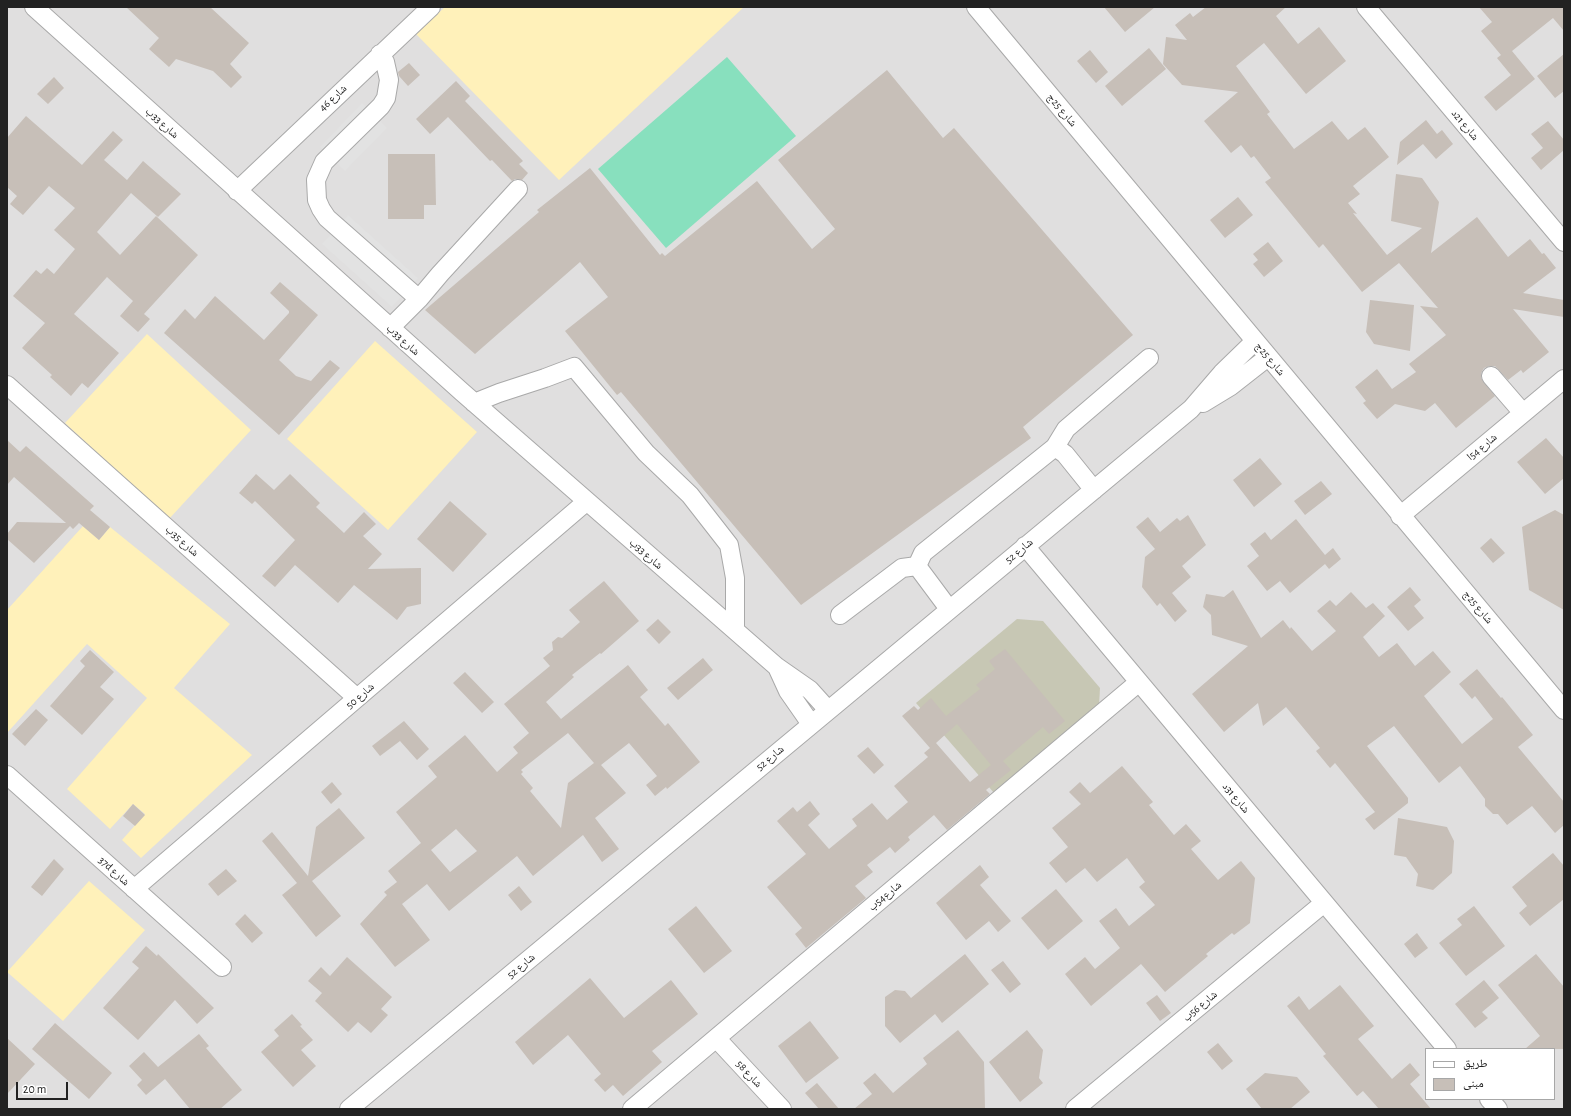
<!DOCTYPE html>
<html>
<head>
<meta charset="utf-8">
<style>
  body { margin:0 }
  #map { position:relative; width:1571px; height:1116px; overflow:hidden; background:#f2efe9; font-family:"Alegreya Sans","Noto Naskh Arabic",sans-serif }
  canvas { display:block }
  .frame { position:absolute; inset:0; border:8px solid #222; pointer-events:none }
  .legend { position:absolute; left:1425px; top:1048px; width:130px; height:52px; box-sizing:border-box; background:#fff; border:1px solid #a7a7a7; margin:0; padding:5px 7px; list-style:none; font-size:12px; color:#222 }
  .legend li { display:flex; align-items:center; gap:8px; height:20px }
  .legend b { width:20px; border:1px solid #a7a7a7 }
  .scale { position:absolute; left:16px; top:1082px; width:52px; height:18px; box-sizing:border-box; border:2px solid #222; border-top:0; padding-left:5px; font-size:12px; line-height:14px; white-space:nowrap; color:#222; -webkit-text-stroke:3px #fff; paint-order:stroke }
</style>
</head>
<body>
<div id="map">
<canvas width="1571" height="1116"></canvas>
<div class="frame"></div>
<ul class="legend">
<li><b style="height:5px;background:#fff"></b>طريق</li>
<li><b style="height:11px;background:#c7bfb8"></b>مبنى</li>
</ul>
<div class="scale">20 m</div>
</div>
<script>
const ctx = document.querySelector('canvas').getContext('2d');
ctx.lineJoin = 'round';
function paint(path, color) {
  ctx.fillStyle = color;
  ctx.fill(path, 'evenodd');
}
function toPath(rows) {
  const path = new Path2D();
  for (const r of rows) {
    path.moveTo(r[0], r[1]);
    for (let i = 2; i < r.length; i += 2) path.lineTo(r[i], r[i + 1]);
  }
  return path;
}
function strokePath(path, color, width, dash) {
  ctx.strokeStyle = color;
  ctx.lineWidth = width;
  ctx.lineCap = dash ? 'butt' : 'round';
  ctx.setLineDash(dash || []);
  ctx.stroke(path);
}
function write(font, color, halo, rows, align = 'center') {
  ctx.font = font + ' "Alegreya Sans","Noto Naskh Arabic",sans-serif';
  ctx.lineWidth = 4;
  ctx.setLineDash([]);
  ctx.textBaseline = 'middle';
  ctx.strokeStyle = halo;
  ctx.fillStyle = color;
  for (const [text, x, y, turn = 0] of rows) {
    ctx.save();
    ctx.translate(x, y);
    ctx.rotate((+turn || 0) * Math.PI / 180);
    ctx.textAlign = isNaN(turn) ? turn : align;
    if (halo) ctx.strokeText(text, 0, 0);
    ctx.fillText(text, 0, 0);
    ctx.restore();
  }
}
paint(toPath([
  [7,7,1564,7,1564,1109,7,1109],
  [1426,1049,1554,1049,1554,1099,1426,1099]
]), '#e0dfdf');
paint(toPath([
  [1017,619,1043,621,1100,688,1099,706,995,794,916,703]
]), '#c7c7b4');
paint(toPath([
  [445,7,744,7,559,180,416,34],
  [147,334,251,430,169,519,65,423],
  [375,341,477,432,388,530,287,439],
  [83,526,99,540,110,527,230,624,174,688,252,755,141,858,122,840,145,814,133,804,110,829,67,789,147,698,87,644,7,733,7,610],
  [89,881,145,930,63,1021,7,972]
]), '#fff1ba');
paint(toPath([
  [727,57,796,136,666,248,598,169]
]), '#88e0be');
paint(toPath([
  [362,103,387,128,345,171,320,147],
  [348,215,418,278,392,307,322,244]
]), '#e2e2e2');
paint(toPath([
  [126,7,210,7,249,43,230,64,242,77,231,88,213,71,176,59,169,67,149,49,159,38],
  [1104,7,1155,7,1125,32],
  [1206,7,1286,7,1276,16,1298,44,1319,27,1346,61,1306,94,1264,43,1236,66,1270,112,1267,114,1294,149,1332,121,1348,140,1365,127,1389,157,1353,186,1360,194,1348,203,1357,214,1353,213,1387,255,1422,228,1391,221,1396,174,1422,178,1439,202,1431,253,1477,217,1508,257,1530,239,1542,254,1544,253,1556,268,1523,293,1564,300,1564,317,1513,309,1549,352,1523,373,1521,370,1508,380,1495,366,1489,366,1484,368,1481,373,1481,378,1495,396,1456,428,1435,403,1425,411,1395,404,1377,419,1363,403,1366,401,1355,387,1377,369,1392,389,1416,372,1409,364,1446,335,1420,306,1438,308,1399,263,1362,292,1323,244,1319,248,1265,182,1271,178,1254,156,1251,158,1241,145,1231,153,1204,121,1238,92,1182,85,1163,64,1166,37,1187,40,1175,25,1190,13,1193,17],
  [1479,7,1564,7,1564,31,1553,18,1512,51,1535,79,1496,111,1484,97,1511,75,1497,58,1501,55,1481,31,1492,22],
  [1149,48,1166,69,1122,106,1105,86],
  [1090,50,1108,72,1096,83,1077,61],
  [1564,54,1564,91,1555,98,1537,76],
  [409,63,420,75,408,86,399,76,398,72],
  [887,70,943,138,954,128,1133,335,1023,427,1031,438,801,605,621,392,617,395,565,331,608,297,580,262,475,354,425,310,539,212,537,210,590,168,660,255,662,253,665,256,757,181,812,249,835,229,778,160],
  [54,77,64,88,48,104,37,94],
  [456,81,470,96,465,101,523,161,519,164,528,173,522,180,515,179,512,181,492,160,490,161,448,117,430,134,416,119],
  [26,116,82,165,113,131,123,140,104,160,127,180,143,161,181,194,158,217,131,193,97,232,120,255,156,216,198,255,144,314,150,319,138,332,120,316,133,301,107,277,74,314,119,353,88,388,82,383,71,396,50,377,52,375,22,348,45,323,13,296,36,270,41,274,47,268,54,274,75,249,54,230,75,208,49,186,23,215,10,204,17,196,7,187,7,138],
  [1426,120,1437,134,1442,130,1453,144,1436,159,1423,144,1397,165,1400,142],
  [1548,121,1564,140,1564,150,1541,170,1531,158,1543,148,1531,134],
  [388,154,435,154,436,205,424,205,424,219,388,219],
  [1238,197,1253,215,1225,238,1210,220],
  [1268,242,1283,261,1264,277,1253,264,1258,260,1253,254],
  [280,282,318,315,279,360,296,376,311,381,330,360,340,368,279,435,164,333,185,309,195,319,215,296,264,340,289,313,289,311,270,293],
  [1370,300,1414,305,1410,351,1374,344,1366,332],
  [1546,438,1564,458,1564,478,1545,494,1517,462],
  [7,440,20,452,26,446,94,506,90,510,110,527,99,540,79,523,73,529,70,526,34,563,7,539,7,534,17,522,66,523,14,477,7,485],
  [1260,458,1282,484,1254,507,1233,480],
  [256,474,274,490,290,474,320,503,316,507,344,533,364,512,376,524,363,536,382,554,368,569,421,568,421,604,407,607,397,620,354,585,338,603,295,565,275,587,262,576,295,540,255,501,252,504,239,493],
  [1321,481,1332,494,1305,515,1294,501],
  [450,501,487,534,453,572,417,539],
  [1555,510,1564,515,1564,610,1529,590,1522,527],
  [1188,515,1206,545,1182,566,1191,577,1172,593,1187,611,1175,622,1160,603,1157,606,1142,587,1145,557,1155,549,1136,527,1148,517,1160,532,1177,518,1180,521],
  [1296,519,1325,555,1333,548,1341,559,1329,569,1325,564,1290,593,1280,581,1267,591,1247,566,1259,556,1250,544,1265,532,1271,540],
  [1491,538,1505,553,1493,563,1480,548],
  [604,581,639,621,601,654,600,653,572,675,574,677,546,702,561,719,628,665,648,690,640,697,665,726,668,723,700,762,667,789,666,787,655,796,646,785,657,776,629,743,601,765,626,793,595,818,619,849,602,862,583,835,533,876,517,856,449,911,427,884,402,904,430,940,395,967,360,924,387,895,384,892,397,882,388,871,421,843,396,812,437,777,428,766,465,735,497,772,518,753,513,747,529,733,504,704,550,666,543,658,553,650,552,642,558,637,562,638,580,622,569,610],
  [568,733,594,763,568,783,561,828,530,791,533,788,521,774,523,772,521,770],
  [456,829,477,851,450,872,431,850],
  [1410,587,1421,600,1414,606,1424,618,1408,631,1387,607],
  [1233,590,1261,638,1283,620,1290,629,1291,627,1312,651,1336,631,1317,611,1330,600,1336,606,1351,592,1366,608,1373,603,1385,616,1363,637,1379,657,1397,643,1415,666,1433,651,1451,672,1424,696,1462,744,1493,719,1475,696,1472,699,1459,684,1477,669,1501,698,1502,697,1533,735,1518,747,1564,802,1564,825,1555,833,1532,806,1507,825,1498,814,1493,814,1485,806,1485,799,1460,766,1439,783,1394,726,1367,746,1408,798,1408,803,1374,830,1365,819,1375,812,1335,763,1330,768,1316,751,1320,748,1286,707,1263,726,1258,703,1224,732,1192,694,1248,646,1212,635,1211,615,1203,607,1206,594,1224,597],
  [658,619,671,632,659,644,646,630],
  [1005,649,1065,721,1049,734,1043,727,1003,761,1011,770,986,790,990,794,947,830,934,815,908,837,910,840,895,853,890,847,867,865,873,872,855,886,866,898,806,948,795,934,802,928,767,887,806,854,777,821,793,807,797,812,810,801,820,814,808,825,829,849,857,826,852,819,872,803,887,820,908,802,894,786,928,757,924,753,930,748,902,716,914,706,918,710,931,698,946,716,980,689,976,685,995,669,989,661],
  [957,724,991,765,970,782,936,743],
  [90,650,114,672,100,687,114,699,82,735,50,706,85,666,80,661],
  [703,658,713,670,678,700,667,688],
  [465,672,494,702,482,713,453,683],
  [36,709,48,720,25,746,12,734],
  [404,721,429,749,417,760,400,741,380,756,372,746],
  [868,747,884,765,874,774,857,756],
  [1122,766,1153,802,1149,805,1174,835,1186,824,1201,841,1191,849,1218,880,1241,861,1255,878,1250,923,1234,935,1232,933,1206,954,1208,956,1165,992,1141,964,1091,1006,1065,974,1085,957,1095,969,1120,948,1099,921,1116,908,1129,926,1155,905,1139,887,1145,882,1127,858,1097,882,1085,868,1066,883,1049,863,1068,847,1052,828,1081,804,1069,792,1080,782,1090,793],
  [332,782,342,794,331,804,321,792],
  [133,804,145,815,135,826,123,816],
  [339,808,365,838,312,881,341,916,316,937,282,895,297,883,262,841,272,832,308,876,316,827],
  [1398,818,1447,827,1454,841,1452,873,1433,890,1416,886,1418,874,1406,857,1394,855],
  [1553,853,1564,866,1564,899,1530,926,1519,913,1527,906,1512,887],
  [54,859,64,869,42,896,31,887],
  [980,865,989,877,980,885,1011,921,998,932,989,921,966,940,936,903],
  [226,869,237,881,218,896,208,884],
  [519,886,532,902,521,911,508,895],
  [1056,889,1083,921,1048,950,1021,918],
  [696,906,732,951,704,973,668,929],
  [1474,906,1505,946,1466,976,1439,943,1462,925,1457,919],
  [245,914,263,933,252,943,235,924],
  [1417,933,1428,948,1415,958,1404,944],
  [146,946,157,956,158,954,214,1008,197,1024,175,1000,138,1040,103,1008,139,968,132,962],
  [965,954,989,984,942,1023,935,1014,900,1043,885,1026,885,997,895,990,905,991,911,998],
  [1536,954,1564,987,1564,1049,1525,1049,1540,1036,1498,985],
  [347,957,392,997,381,1009,388,1015,371,1033,358,1022,348,1032,315,1001,322,993,308,981,321,967,330,976],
  [1003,961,1021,984,1010,993,991,970],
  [590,978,624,1018,671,980,698,1014,652,1051,662,1062,623,1096,613,1085,605,1092,594,1080,601,1074,568,1035,533,1065,515,1042],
  [1484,980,1499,998,1482,1012,1488,1018,1475,1028,1455,1004],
  [1340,985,1374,1026,1358,1039,1392,1079,1410,1063,1420,1075,1410,1084,1431,1109,1379,1109,1363,1091,1357,1096,1323,1056,1326,1054,1287,1006,1299,996,1309,1010],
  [1157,995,1171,1013,1160,1021,1146,1003],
  [292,1014,302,1025,300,1026,313,1040,301,1050,316,1066,293,1087,261,1052,279,1036,274,1030],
  [810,1021,839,1058,806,1083,778,1046],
  [55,1023,112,1073,89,1099,32,1049],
  [958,1030,984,1062,985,1109,854,1109,872,1094,863,1083,875,1073,893,1093,927,1064,923,1058],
  [1027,1030,1043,1050,1039,1078,1043,1083,1020,1102,989,1062],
  [199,1034,209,1046,206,1048,242,1090,220,1109,190,1109,165,1079,146,1095,137,1085,142,1080,129,1066,144,1052,158,1067],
  [7,1038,35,1064,7,1094],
  [1218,1043,1233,1061,1222,1070,1207,1052],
  [1265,1073,1297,1077,1310,1092,1290,1109,1262,1109,1246,1089],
  [817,1083,839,1109,819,1109,805,1093]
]), '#c7bfb8');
const minor = toPath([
  [34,7,462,392,777,667,810,690,828,710],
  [976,7,1564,710],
  [1366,7,1564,242],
  [380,54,385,62,389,80,386,98,381,106,324,162,316,180,317,200,321,209,327,218,419,299],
  [237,191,431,7],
  [390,328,419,299,440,274,518,189],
  [1491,376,1523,413],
  [7,385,357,698],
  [474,403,499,393,545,378,574,367,646,453,690,495,729,545,735,578,735,630],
  [1203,403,1231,386,1268,357],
  [1055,447,1066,429,1149,358],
  [1400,516,1564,379],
  [1025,546,1447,1049],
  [949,609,917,566,923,553,1055,447,1065,454,1094,490],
  [840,615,902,568,917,566],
  [777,667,788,691,811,724],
  [7,775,222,967],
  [134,889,586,502],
  [716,1038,782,1109],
  [1489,1099,1498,1109],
  [349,1109,1191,409,1222,373,1255,341],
  [632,1109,1139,682],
  [1075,1109,1324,903]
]);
strokePath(minor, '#a9a9a9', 20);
strokePath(minor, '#fff', 18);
write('11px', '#222', '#fff', [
  ["شارع 46",333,98,-43],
  ["شارع 25ج",1062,110,50],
  ["شارع 33ب",162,123,42],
  ["شارع 21د",1465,125,50],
  ["شارع 33ب",403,340,42],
  ["شارع 25ج",1270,359,50],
  ["شارع 54ا",1482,447,-40],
  ["شارع 35ب",182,541,42],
  ["شارع 52",1019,551,-40],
  ["شارع 33ب",646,554,41],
  ["شارع 25ج",1478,607,50],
  ["شارع 50",360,696,-41],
  ["شارع 52",770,758,-40],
  ["شارع 31د",1236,798,50],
  ["37d شارع",114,871,42],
  ["شارع54ب",885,896,-40],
  ["شارع 52",521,966,-40],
  ["شارع 56ب",1200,1006,-40],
  ["شارع 58",749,1074,47]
]);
</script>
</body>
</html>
